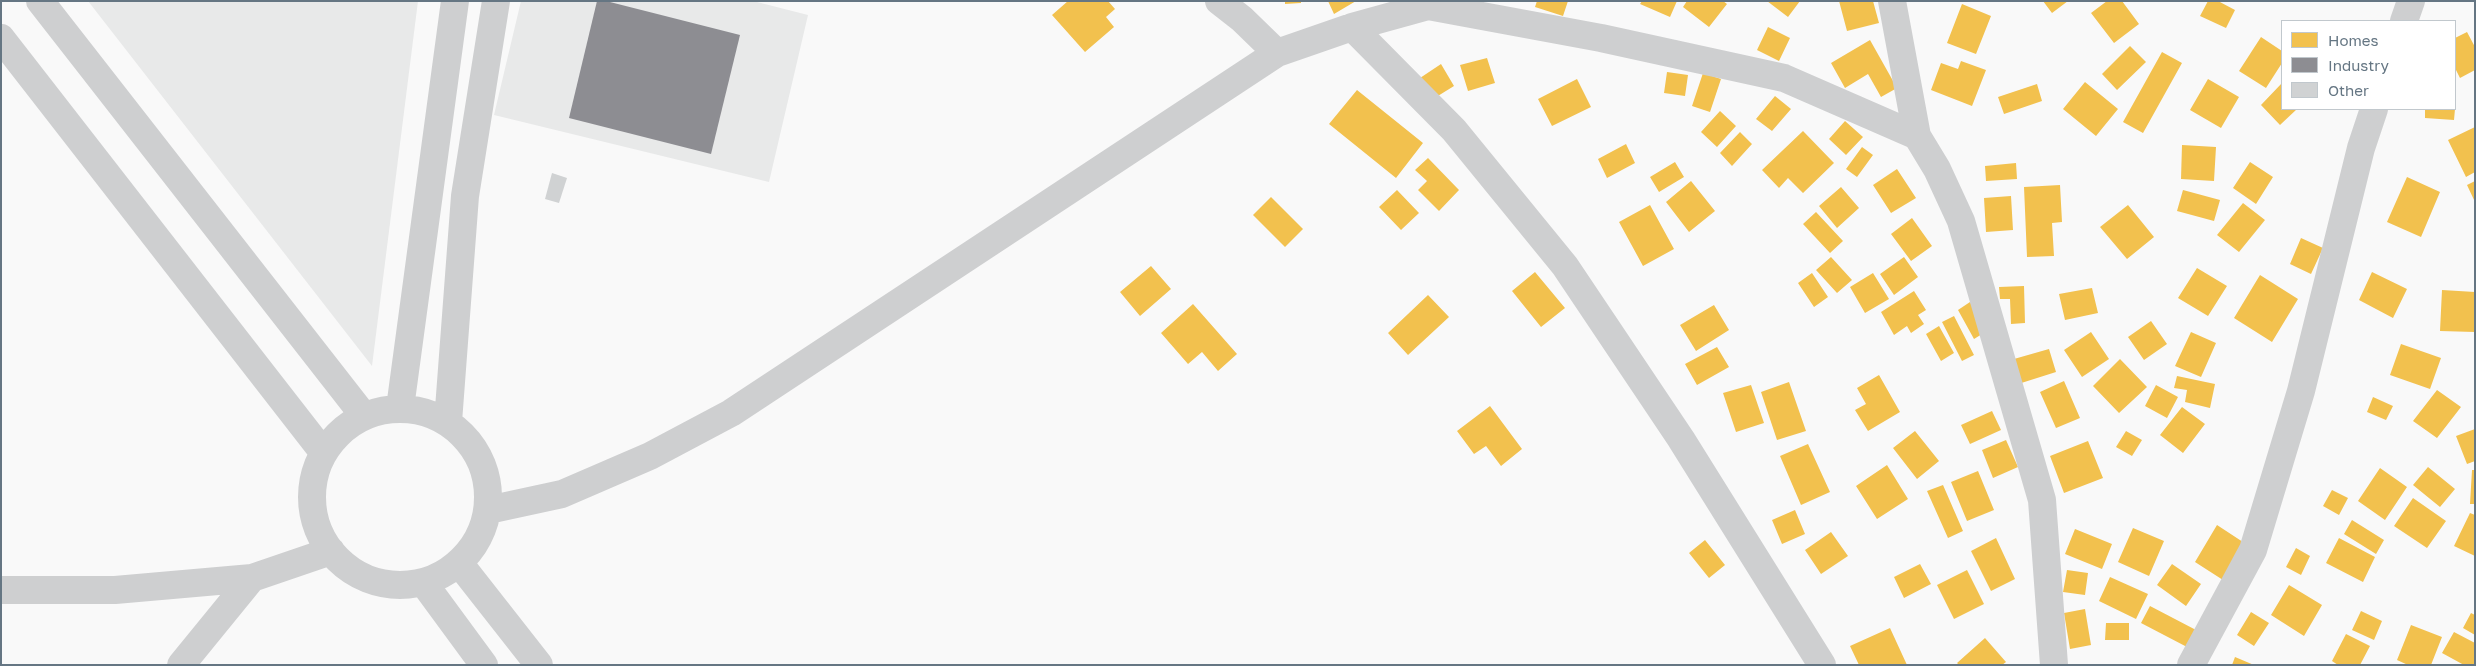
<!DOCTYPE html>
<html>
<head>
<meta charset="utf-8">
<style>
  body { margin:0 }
  #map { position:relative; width:2476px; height:666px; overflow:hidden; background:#f9f9f9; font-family:"Golos Text",sans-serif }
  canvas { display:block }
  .frame { position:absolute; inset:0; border:2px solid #657683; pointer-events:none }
  .legend { position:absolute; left:2281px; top:20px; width:175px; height:90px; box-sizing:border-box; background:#fff; border:1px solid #c1c8cd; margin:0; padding:6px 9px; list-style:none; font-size:15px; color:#657683 }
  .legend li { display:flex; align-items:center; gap:10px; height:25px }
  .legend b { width:25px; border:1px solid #c1c8cd }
</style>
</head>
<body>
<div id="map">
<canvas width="2476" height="666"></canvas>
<div class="frame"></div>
<ul class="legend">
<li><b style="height:14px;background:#f2c14e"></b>Homes</li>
<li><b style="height:14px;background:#8d8d92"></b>Industry</li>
<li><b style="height:14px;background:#d0d2d3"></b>Other</li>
</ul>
</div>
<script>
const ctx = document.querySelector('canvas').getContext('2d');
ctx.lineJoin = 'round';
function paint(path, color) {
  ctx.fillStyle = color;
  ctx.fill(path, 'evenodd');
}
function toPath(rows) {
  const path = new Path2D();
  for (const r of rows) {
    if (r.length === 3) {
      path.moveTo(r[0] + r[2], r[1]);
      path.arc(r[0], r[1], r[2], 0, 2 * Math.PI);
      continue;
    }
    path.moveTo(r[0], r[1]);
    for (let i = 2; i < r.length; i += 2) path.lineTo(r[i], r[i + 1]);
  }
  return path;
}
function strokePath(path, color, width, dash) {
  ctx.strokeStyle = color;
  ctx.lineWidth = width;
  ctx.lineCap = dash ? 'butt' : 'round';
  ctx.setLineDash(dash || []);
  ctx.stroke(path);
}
paint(toPath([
  [88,1,418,1,372,366],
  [521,1,753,1,808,15,769,182,494,115]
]), '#e8e9e9');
paint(toPath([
  [1068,1,1108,1,1115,9,1106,17,1114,27,1085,52,1052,15],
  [1285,1,1301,1,1301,3,1285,4],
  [1328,1,1356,1,1334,14],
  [1537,1,1568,1,1563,16,1535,7],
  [1642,1,1677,1,1670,17,1640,4],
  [1687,1,1723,1,1727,4,1709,27,1683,7],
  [1767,1,1800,1,1788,17],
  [1839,1,1873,1,1879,23,1847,31],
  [2043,1,2068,1,2052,13],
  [2107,1,2122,1,2139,24,2114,43,2091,13],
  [2208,1,2218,1,2235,10,2226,28,2200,16],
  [1962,4,1991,16,1976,54,1947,43],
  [1768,27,1790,38,1779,61,1757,50],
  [2467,32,2475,47,2475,70,2460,78,2455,68,2455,38],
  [2261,37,2282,51,2282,63,2266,88,2239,71],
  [1870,40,1897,88,1881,97,1868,74,1845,88,1831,63],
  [2130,46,2146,62,2117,90,2102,74],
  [2162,52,2182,63,2143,133,2123,122],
  [1487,58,1495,83,1468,91,1460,65],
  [1961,61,1986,70,1972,106,1931,90,1941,63,1958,69],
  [1441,64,1454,86,1433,99,1420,78],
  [1667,72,1688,75,1685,96,1664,93],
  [1703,73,1721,79,1710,112,1692,106],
  [1577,79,1591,107,1552,126,1538,99],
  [2208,79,2239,97,2221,128,2190,110],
  [2085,82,2118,109,2096,136,2063,109],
  [2282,83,2282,109,2297,109,2280,125,2261,105],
  [2037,84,2042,101,2004,114,1998,97],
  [1357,90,1423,143,1396,178,1329,124],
  [1775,96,1791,109,1772,131,1756,119],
  [2425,109,2455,109,2454,120,2425,118],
  [1720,111,1736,126,1717,147,1701,132],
  [1845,121,1863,137,1846,155,1829,139],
  [2475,127,2475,172,2466,177,2448,140],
  [1803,131,1834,163,1803,193,1788,178,1779,188,1762,170],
  [1740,132,1752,144,1732,166,1720,153],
  [1626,144,1635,163,1607,178,1598,159],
  [2182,145,2216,147,2214,181,2181,179],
  [1862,147,1873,155,1857,177,1846,169],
  [1428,158,1459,190,1439,211,1418,190,1427,181,1415,170],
  [1675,162,1684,177,1659,192,1650,177],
  [2250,162,2273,177,2256,204,2233,188],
  [2016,163,2017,179,1986,181,1985,166],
  [1897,169,1916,198,1891,213,1873,185],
  [2407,177,2440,192,2421,237,2387,222],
  [1691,181,1715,211,1689,232,1666,202],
  [2475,181,2475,202,2467,185],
  [2060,185,2062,222,2052,223,2054,256,2027,257,2024,187],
  [1841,187,1859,208,1837,228,1819,206],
  [1397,190,1419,213,1401,230,1379,207],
  [2183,190,2220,200,2214,221,2177,211],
  [2011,196,2013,230,1986,232,1984,198],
  [1271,197,1303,229,1285,247,1253,215],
  [2243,203,2265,220,2239,252,2217,235],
  [1650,205,1674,249,1643,266,1619,222],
  [2128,205,2154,237,2127,259,2100,227],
  [1816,212,1843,241,1830,253,1803,224],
  [1912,218,1932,246,1911,261,1891,234],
  [2301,238,2323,248,2311,274,2290,264],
  [1831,257,1852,280,1837,293,1816,270],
  [1904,257,1918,277,1894,295,1880,274],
  [1151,266,1171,289,1140,316,1120,292],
  [2197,268,2227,286,2208,316,2178,298],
  [1535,272,1565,308,1541,327,1512,291],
  [2372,272,2407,289,2393,318,2359,300],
  [1812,273,1828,297,1814,307,1798,283],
  [1873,273,1889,299,1865,313,1850,287],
  [2260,275,2298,299,2272,342,2234,318],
  [2024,286,2025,323,2011,324,2010,299,2000,299,1999,287],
  [2092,288,2098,313,2065,320,2059,294],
  [2442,290,2475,292,2475,332,2440,331],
  [1914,291,1926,310,1918,315,1924,324,1911,333,1907,326,1894,335,1881,312],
  [1428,295,1449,317,1408,355,1388,333],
  [1970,302,1987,331,1974,339,1958,310],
  [1193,304,1237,354,1218,371,1202,352,1188,364,1161,333],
  [1714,305,1729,330,1696,351,1680,325],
  [1954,316,1974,355,1962,361,1942,322],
  [2151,321,2167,344,2144,360,2128,337],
  [1939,326,1954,353,1941,361,1926,334],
  [2091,332,2109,359,2082,377,2064,350],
  [2191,332,2216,343,2201,377,2175,366],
  [2401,344,2441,358,2430,389,2390,375],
  [1717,347,1729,367,1697,385,1685,364],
  [2049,349,2056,372,2015,385,2007,361],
  [2120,359,2147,387,2119,413,2093,386],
  [1879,375,1900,412,1868,431,1855,410,1866,404,1857,388],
  [2177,376,2215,384,2210,408,2185,402,2187,390,2174,388],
  [2064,381,2080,418,2056,428,2040,392],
  [1789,382,1806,431,1777,440,1761,392],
  [1751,385,1764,423,1736,432,1723,393],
  [2156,385,2178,397,2167,418,2145,406],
  [2437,390,2461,407,2437,438,2413,421],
  [2373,397,2393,406,2386,420,2367,412],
  [1490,406,1522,449,1501,466,1486,446,1474,454,1457,431],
  [2182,407,2205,424,2183,453,2160,435],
  [1992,411,2001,430,1970,444,1961,425],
  [2475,429,2475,461,2467,464,2456,436],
  [1915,431,1939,461,1917,479,1893,448],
  [2126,431,2142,440,2132,456,2116,447],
  [2006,440,2018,467,1993,478,1982,450],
  [2088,441,2103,478,2064,493,2050,456],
  [1808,444,1830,492,1801,505,1780,456],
  [1887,465,1908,499,1877,519,1856,486],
  [2428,467,2455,489,2440,507,2413,485],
  [2380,468,2407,487,2385,520,2358,501],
  [2472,470,2475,470,2475,504,2470,504],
  [1978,471,1994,510,1967,521,1951,482],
  [1943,485,1963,531,1948,538,1927,491],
  [2332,490,2348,498,2339,515,2323,506],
  [2413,498,2446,521,2427,548,2394,526],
  [1795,510,1805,534,1782,544,1772,520],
  [2470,513,2475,515,2475,556,2454,546],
  [2352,520,2384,540,2376,554,2344,534],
  [2217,525,2246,544,2223,580,2195,562],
  [2133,528,2164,541,2149,576,2118,562],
  [2075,529,2112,544,2102,569,2065,554],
  [1831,532,1848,556,1821,574,1805,550],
  [1996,538,2015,579,1991,591,1971,551],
  [2339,538,2375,557,2363,582,2326,563],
  [1705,540,1725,565,1709,578,1689,553],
  [2296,548,2310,556,2301,575,2286,567],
  [1920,564,1931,584,1904,598,1894,577],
  [2172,564,2201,584,2186,606,2157,585],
  [1967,570,1984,604,1954,619,1937,585],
  [2067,570,2088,573,2085,595,2063,592],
  [2110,577,2148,594,2136,619,2099,601],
  [2289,585,2322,605,2304,636,2271,615],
  [2150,606,2196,630,2187,647,2141,623],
  [2085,609,2091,645,2070,649,2064,613],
  [2361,611,2382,621,2374,640,2352,630],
  [2251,612,2269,623,2254,646,2237,635],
  [2471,613,2475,615,2475,635,2463,628],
  [2106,623,2129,623,2129,640,2105,640],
  [2411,625,2442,637,2431,665,2408,665,2397,660],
  [1890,628,1907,665,1859,665,1850,646],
  [2454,632,2475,643,2475,665,2464,665,2442,653],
  [2346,634,2370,646,2360,665,2338,665,2332,661],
  [1985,638,2006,662,2002,665,1959,665,1957,663],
  [2235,657,2254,665,2232,665]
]), '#f2c14e');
paint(toPath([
  [597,1,606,1,740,35,711,154,569,118]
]), '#8d8d92');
paint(toPath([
  [552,173,567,178,559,203,545,199]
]), '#d0d2d3');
strokePath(toPath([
  [40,1,364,416],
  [1219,1,1242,19,1277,53],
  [1892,1,1917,136],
  [1428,6,1601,38,1784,78,1917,136,1937,169,1961,221,2042,500,2054,665],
  [2404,21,2411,1],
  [1352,27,1454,130,1565,266,1681,439,1822,665],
  [1,38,323,452],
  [400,408,455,1],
  [400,497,88],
  [448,422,465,196,496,1],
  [488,510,562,494,650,456,731,413,1277,53,1352,27,1428,6,1438,1],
  [459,563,539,665],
  [423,582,484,665],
  [1,590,115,590,252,578,331,551],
  [181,665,252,578],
  [2191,665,2253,550,2301,391,2361,148,2374,109]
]), '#cecfd0', 28);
</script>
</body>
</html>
